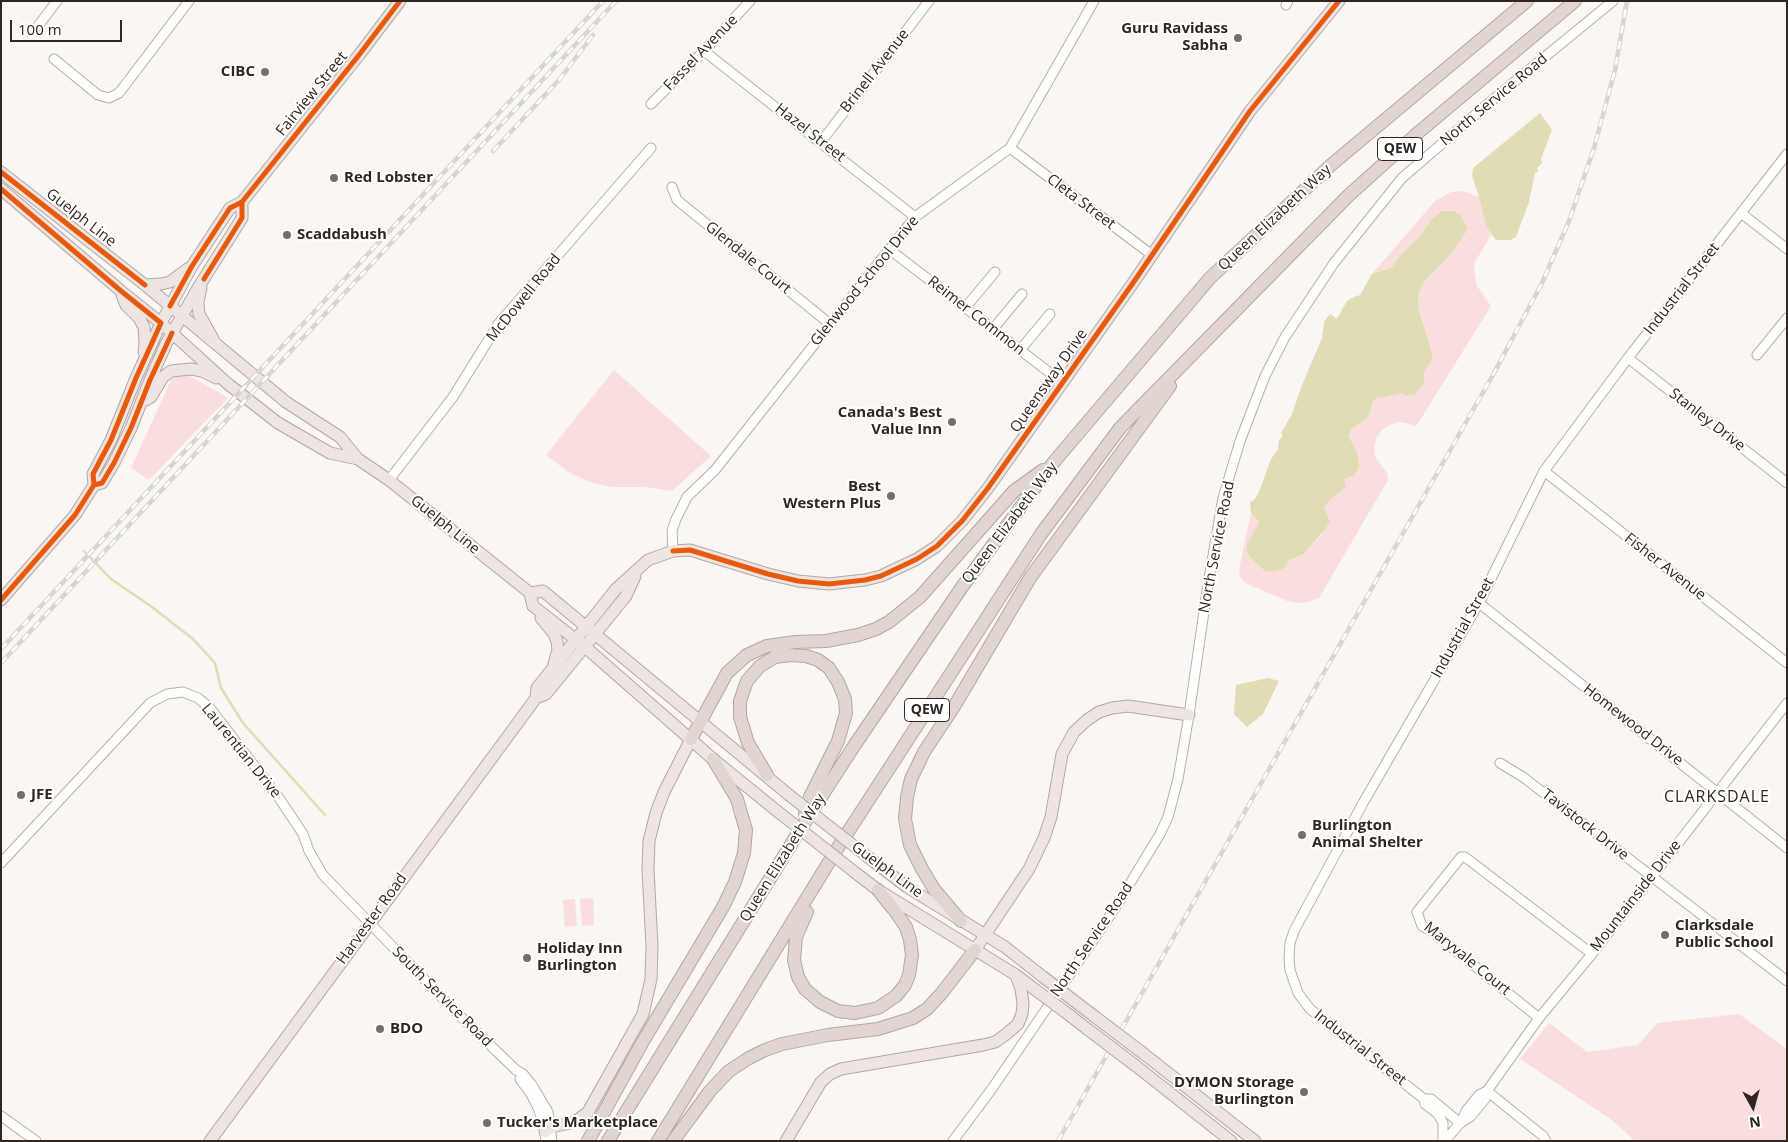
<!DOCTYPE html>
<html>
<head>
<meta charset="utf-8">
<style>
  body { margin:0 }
  #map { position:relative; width:1788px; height:1142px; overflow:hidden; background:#f9f6f3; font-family:"Open Sans",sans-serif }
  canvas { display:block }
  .frame { position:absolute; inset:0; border:2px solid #30261e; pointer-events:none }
  .north { position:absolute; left:1728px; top:1082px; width:50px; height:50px; -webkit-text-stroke:4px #fff; paint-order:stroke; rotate:173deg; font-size:14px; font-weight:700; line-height:20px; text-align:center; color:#30261e }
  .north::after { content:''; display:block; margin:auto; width:18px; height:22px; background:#30261e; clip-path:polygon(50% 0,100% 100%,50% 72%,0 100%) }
  .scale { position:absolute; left:10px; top:20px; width:112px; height:22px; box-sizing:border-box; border:2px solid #30261e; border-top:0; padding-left:6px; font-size:15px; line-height:18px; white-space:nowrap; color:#30261e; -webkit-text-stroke:4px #fff; paint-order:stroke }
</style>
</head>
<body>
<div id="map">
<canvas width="1788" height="1142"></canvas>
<div class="frame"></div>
<div class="north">N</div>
<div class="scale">100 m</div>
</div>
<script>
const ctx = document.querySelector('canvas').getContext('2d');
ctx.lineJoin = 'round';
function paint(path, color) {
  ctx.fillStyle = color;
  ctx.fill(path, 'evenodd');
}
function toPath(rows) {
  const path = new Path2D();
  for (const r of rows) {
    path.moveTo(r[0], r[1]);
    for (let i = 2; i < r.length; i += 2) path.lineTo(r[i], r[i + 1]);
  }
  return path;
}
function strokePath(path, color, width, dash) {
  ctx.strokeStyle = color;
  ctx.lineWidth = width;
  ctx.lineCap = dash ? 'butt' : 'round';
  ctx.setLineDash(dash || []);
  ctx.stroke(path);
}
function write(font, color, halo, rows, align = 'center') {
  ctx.font = font + ' "Open Sans",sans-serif';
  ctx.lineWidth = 4;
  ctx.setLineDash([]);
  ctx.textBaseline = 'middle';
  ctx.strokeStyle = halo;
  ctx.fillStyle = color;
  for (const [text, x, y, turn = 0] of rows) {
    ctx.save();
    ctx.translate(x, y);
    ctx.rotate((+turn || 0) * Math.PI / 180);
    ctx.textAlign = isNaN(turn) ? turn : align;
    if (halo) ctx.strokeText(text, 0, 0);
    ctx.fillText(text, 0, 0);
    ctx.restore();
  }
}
paint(toPath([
  [1464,191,1479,197,1484,217,1491,235,1475,262,1474,270,1477,286,1491,306,1417,425,1414,426,1406,423,1398,422,1390,425,1383,429,1377,436,1375,444,1374,452,1377,460,1387,473,1388,480,1319,598,1309,602,1298,603,1287,601,1245,583,1240,577,1239,569,1251,513,1259,522,1246,546,1268,572,1304,554,1322,534,1324,507,1332,498,1346,487,1344,479,1351,429,1367,418,1371,410,1372,402,1377,398,1424,372,1432,359,1432,353,1418,307,1419,292,1423,283,1452,253,1468,229,1431,220,1420,236,1400,255,1391,268,1372,274,1435,201,1451,192],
  [614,370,711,456,672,491,644,487,612,487,589,482,567,471,546,455],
  [182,374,192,377,228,398,149,480,131,468,171,380],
  [593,898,594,925,582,926,580,899],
  [575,899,577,926,565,927,563,900],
  [1739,1014,1787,1049,1787,1141,1635,1141,1612,1120,1520,1059,1549,1023,1587,1052,1638,1045,1657,1023]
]), '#fadedd');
paint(toPath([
  [1540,113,1552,130,1541,159,1542,163,1537,168,1538,172,1535,173,1529,202,1516,237,1511,240,1496,240,1487,228,1484,217,1479,197,1472,176,1473,168],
  [1442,211,1454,211,1460,215,1468,229,1452,253,1423,283,1419,292,1418,307,1432,353,1432,359,1424,372,1424,383,1416,394,1405,396,1403,393,1377,398,1372,402,1371,410,1367,418,1351,429,1349,437,1358,455,1359,468,1353,476,1344,479,1346,487,1332,498,1324,507,1330,523,1304,554,1288,561,1286,566,1282,569,1268,572,1264,570,1250,557,1247,551,1246,546,1259,522,1251,513,1250,502,1254,500,1258,494,1271,459,1278,449,1279,440,1283,436,1281,433,1292,414,1302,385,1322,338,1324,322,1330,314,1337,319,1347,301,1354,297,1360,295,1372,274,1391,268,1400,255,1420,236,1431,220],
  [1268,678,1279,681,1263,714,1247,727,1234,714,1236,685]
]), '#e0ddb5');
strokePath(toPath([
  [84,551,111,579,152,607,193,639,215,663,221,688,243,723,325,815]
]), '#e0ddb5', 2.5);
const minor = toPath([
  [1286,5,1288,1],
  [38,26,57,1],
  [704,51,915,217],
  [54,59,98,95,109,98,119,93,189,1],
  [651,104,704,51,750,1],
  [821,142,929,1],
  [1010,148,1152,255],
  [672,187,677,200,830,324],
  [1741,213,1787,249],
  [889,249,1063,383],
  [965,308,995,272],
  [993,329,1022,294],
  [1020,350,1050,314],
  [1757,355,1787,318],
  [1628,358,1787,483],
  [1544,471,1787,663],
  [389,480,453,397,499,323,651,148],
  [673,551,672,531,676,519,687,497,715,470,915,217,1010,148,1094,1],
  [1479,603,1787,848],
  [1500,763,1523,777,1787,981],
  [1,863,150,703,167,694,183,692,198,698,210,708,279,798,303,834,309,851,323,875,461,1017,516,1070,523,1074,532,1085,548,1112,552,1141],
  [1539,1018,1430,930,1422,926,1417,912,1461,857,1465,857,1592,954],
  [520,1079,531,1094,538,1108,543,1122,546,1141],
  [1487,1091,1543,1136,1546,1141],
  [1424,1099,1431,1099,1460,1123],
  [1,1116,36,1141],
  [1461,1123,1466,1111,1479,1095,1487,1091],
  [953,1141,991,1090,1115,908,1160,834,1168,817,1178,779,1189,715,1208,584,1223,498,1240,441,1265,376,1285,337,1334,263,1402,178,1496,97,1613,1],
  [1443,1141,1443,1123,1438,1114,1425,1104,1424,1099,1310,1009,1298,993,1290,970,1289,958,1290,943,1294,931,1363,803,1479,603,1544,471,1628,358,1787,154],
  [1445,1141,1460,1123,1470,1117,1485,1099,1487,1091,1539,1018,1592,954,1787,703]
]);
const major = toPath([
  [1,172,145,285,286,402,340,437,358,459,389,480,530,593,533,606,584,646,713,759,777,811],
  [1,189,121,291,161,323,228,384,278,423,330,453,358,459],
  [145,285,161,284,170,282,189,268],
  [201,288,198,302,199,314,213,339],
  [122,295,126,305,139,318,144,327,145,343,144,352],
  [146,400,151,397,163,377,171,371,191,369,202,371,216,378],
  [94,485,102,483,114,463,131,428,150,380,166,344,198,288,242,218,242,202],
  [530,593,543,591,789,795],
  [1,600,75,515,94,485,93,474,111,440,136,378,161,323,192,266,230,208,242,202,359,55,400,1],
  [541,618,554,634,557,641,558,650,554,664],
  [536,698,546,694,626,596,635,576],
  [868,857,907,887,1005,947,1042,976],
  [857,874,878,890,1016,975,1033,988],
  [975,950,1029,869,1044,838,1051,817,1062,754,1074,732,1087,720,1099,712,1112,708,1128,706,1189,715],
  [1073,1000,1094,1016],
  [1068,1014,1086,1028],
  [1144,1054,1255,1141],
  [1136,1066,1231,1141],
  [545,1132,551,1127,575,1122,588,1112,643,1014,651,979,652,946,648,869,649,841,656,813,664,792,691,739],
  [210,1141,536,698,537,688,616,589,648,560,673,551,690,550,768,574,798,581,829,584,865,580,881,576,917,559,937,546,962,521,988,488,1133,283,1250,111,1339,1],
  [786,1141,821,1082,830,1074,841,1069,983,1045,995,1042,1005,1035,1018,1024,1022,1014,1023,1003,1021,989,1016,975]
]);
const highway = toPath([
  [691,739,727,673,747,655,767,646,795,642,826,641,858,635,876,629,889,622,920,597,1014,491,1043,470],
  [767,775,748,743,740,717,740,701,747,681,760,666,775,657,790,655,806,656,818,660,829,668,838,682,845,699,846,713,838,741,810,797,805,814],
  [807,912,796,937,794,960,798,977,805,989,820,1002,838,1011,855,1013,878,1008,896,996,905,985,909,975,912,955,910,940,906,927,895,911,878,890],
  [961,921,934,889,922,869,910,845,905,819,907,797,911,779,924,752,955,705,1030,578,1170,386],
  [588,1141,642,1043,723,907,735,882,744,853,746,830,737,799,713,759],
  [608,1141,803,825,854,746,962,587,1053,463,1210,278,1331,165,1527,1],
  [658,1141,837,849,1041,534,1120,428,1348,196,1419,132,1575,1],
  [673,1141,710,1091,729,1071,749,1058,765,1050,782,1044,828,1035,878,1029,913,1018,927,1009,941,994,975,950]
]);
strokePath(minor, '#b6b0ab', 11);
strokePath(major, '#b4a6a0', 13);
strokePath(highway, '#b4a6a0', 14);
strokePath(minor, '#fefefd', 9);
strokePath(major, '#ece5e2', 11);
strokePath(highway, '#e0d5d1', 12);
const rail = toPath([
  [493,151,559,80,593,35],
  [1,649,603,1],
  [1,663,616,1],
  [1058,1141,1494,373,1541,285,1569,221,1594,148,1615,70,1627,1]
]);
strokePath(rail, '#d7d6d4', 4.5);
strokePath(rail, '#fff', 2.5, [8]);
const majorBridge = toPath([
  [789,795,868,857],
  [777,811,857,874],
  [1042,976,1073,1000],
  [1033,988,1068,1014],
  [1094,1016,1144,1054],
  [1086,1028,1136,1066]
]);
strokePath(majorBridge, '#b4a6a0', 13, []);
strokePath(majorBridge, '#ece5e2', 11);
strokePath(toPath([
  [1,172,145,285],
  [1,189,121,291,161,323,136,378,111,440,93,474,94,485,75,515,1,600],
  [204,279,242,218,242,202],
  [170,306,192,266,230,208,242,202,359,55,400,1],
  [94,485,102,483,114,463,131,428,150,380,172,333],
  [673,551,690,550,768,574,798,581,829,584,865,580,881,576,917,559,937,546,962,521,988,488,1133,283,1250,111,1339,1]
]), '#e8590c', 5);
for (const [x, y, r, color] of [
  [1238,38,5,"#766f69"],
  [265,72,5,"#766f69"],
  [334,178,5,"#766f69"],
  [287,235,5,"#766f69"],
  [952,422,5,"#766f69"],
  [891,496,5,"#766f69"],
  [21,795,5,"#766f69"],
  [1302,835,5,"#766f69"],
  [1665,935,5,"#766f69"],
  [527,958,5,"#766f69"],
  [380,1029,5,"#766f69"],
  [1304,1092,5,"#766f69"],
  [487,1123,5,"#766f69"]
]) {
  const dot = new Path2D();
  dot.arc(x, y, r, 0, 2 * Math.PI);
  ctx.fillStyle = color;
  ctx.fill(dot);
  strokePath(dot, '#fff', 2);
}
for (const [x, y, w] of [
  [1400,149,45],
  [927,710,45]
]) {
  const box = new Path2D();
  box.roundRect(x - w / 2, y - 11.5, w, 23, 4);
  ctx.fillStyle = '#fff';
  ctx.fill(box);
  strokePath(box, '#30261e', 1);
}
write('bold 14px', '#30261e', null, [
  ["QEW",1400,149],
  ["QEW",927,710]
]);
write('bold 15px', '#30261e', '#fff', [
  ["Guru Ravidass",1228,29,"right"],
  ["Sabha",1228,46,"right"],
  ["CIBC",255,72,"right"],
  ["Red Lobster",344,178],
  ["Scaddabush",297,235],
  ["Canada's Best",942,413,"right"],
  ["Value Inn",942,430,"right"],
  ["Best",881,487,"right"],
  ["Western Plus",881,504,"right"],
  ["JFE",31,795],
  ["Burlington",1312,826],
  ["Animal Shelter",1312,843],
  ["Clarksdale",1675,926],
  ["Public School",1675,943],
  ["Holiday Inn",537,949],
  ["Burlington",537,966],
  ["BDO",390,1029],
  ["DYMON Storage",1294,1083,"right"],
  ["Burlington",1294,1100,"right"],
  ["Tucker's Marketplace",497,1123]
], 'left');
write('15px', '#30261e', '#fff', [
  ["Fassel Avenue",701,53,-46],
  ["Brinell Avenue",875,71,-52],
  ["Fairview Street",312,94,-51],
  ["North Service Road",1494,100,-40],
  ["Hazel Street",810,133,38],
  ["Cleta Street",1081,202,37],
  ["Guelph Line",81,218,38],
  ["Queen Elizabeth Way",1275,218,-43],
  ["Glendale Court",748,258,39],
  ["Glenwood School Drive",865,281,-51],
  ["Industrial Street",1682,289,-52],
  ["McDowell Road",524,298,-51],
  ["Reimer Common",976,316,38],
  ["Queensway Drive",1049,381,-55],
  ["Stanley Drive",1707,420,38],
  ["Queen Elizabeth Way",1010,523,-53],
  ["Guelph Line",445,525,39],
  ["North Service Road",1217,547,-79],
  ["Fisher Avenue",1665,567,38],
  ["Industrial Street",1463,628,-61],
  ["Homewood Drive",1633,725,38],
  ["Laurentian Drive",241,751,51],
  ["Tavistock Drive",1585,825,38],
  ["Queen Elizabeth Way",783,858,-58],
  ["Guelph Line",887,870,36],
  ["Mountainside Drive",1636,896,-52],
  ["Harvester Road",372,919,-54],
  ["North Service Road",1092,940,-56],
  ["Maryvale Court",1467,959,39],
  ["South Service Road",442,997,45],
  ["Industrial Street",1360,1048,38]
]);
ctx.letterSpacing = '1px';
write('16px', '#30261e', '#fff', [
  ["CLARKSDALE",1717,797]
]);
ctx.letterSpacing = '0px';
</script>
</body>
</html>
